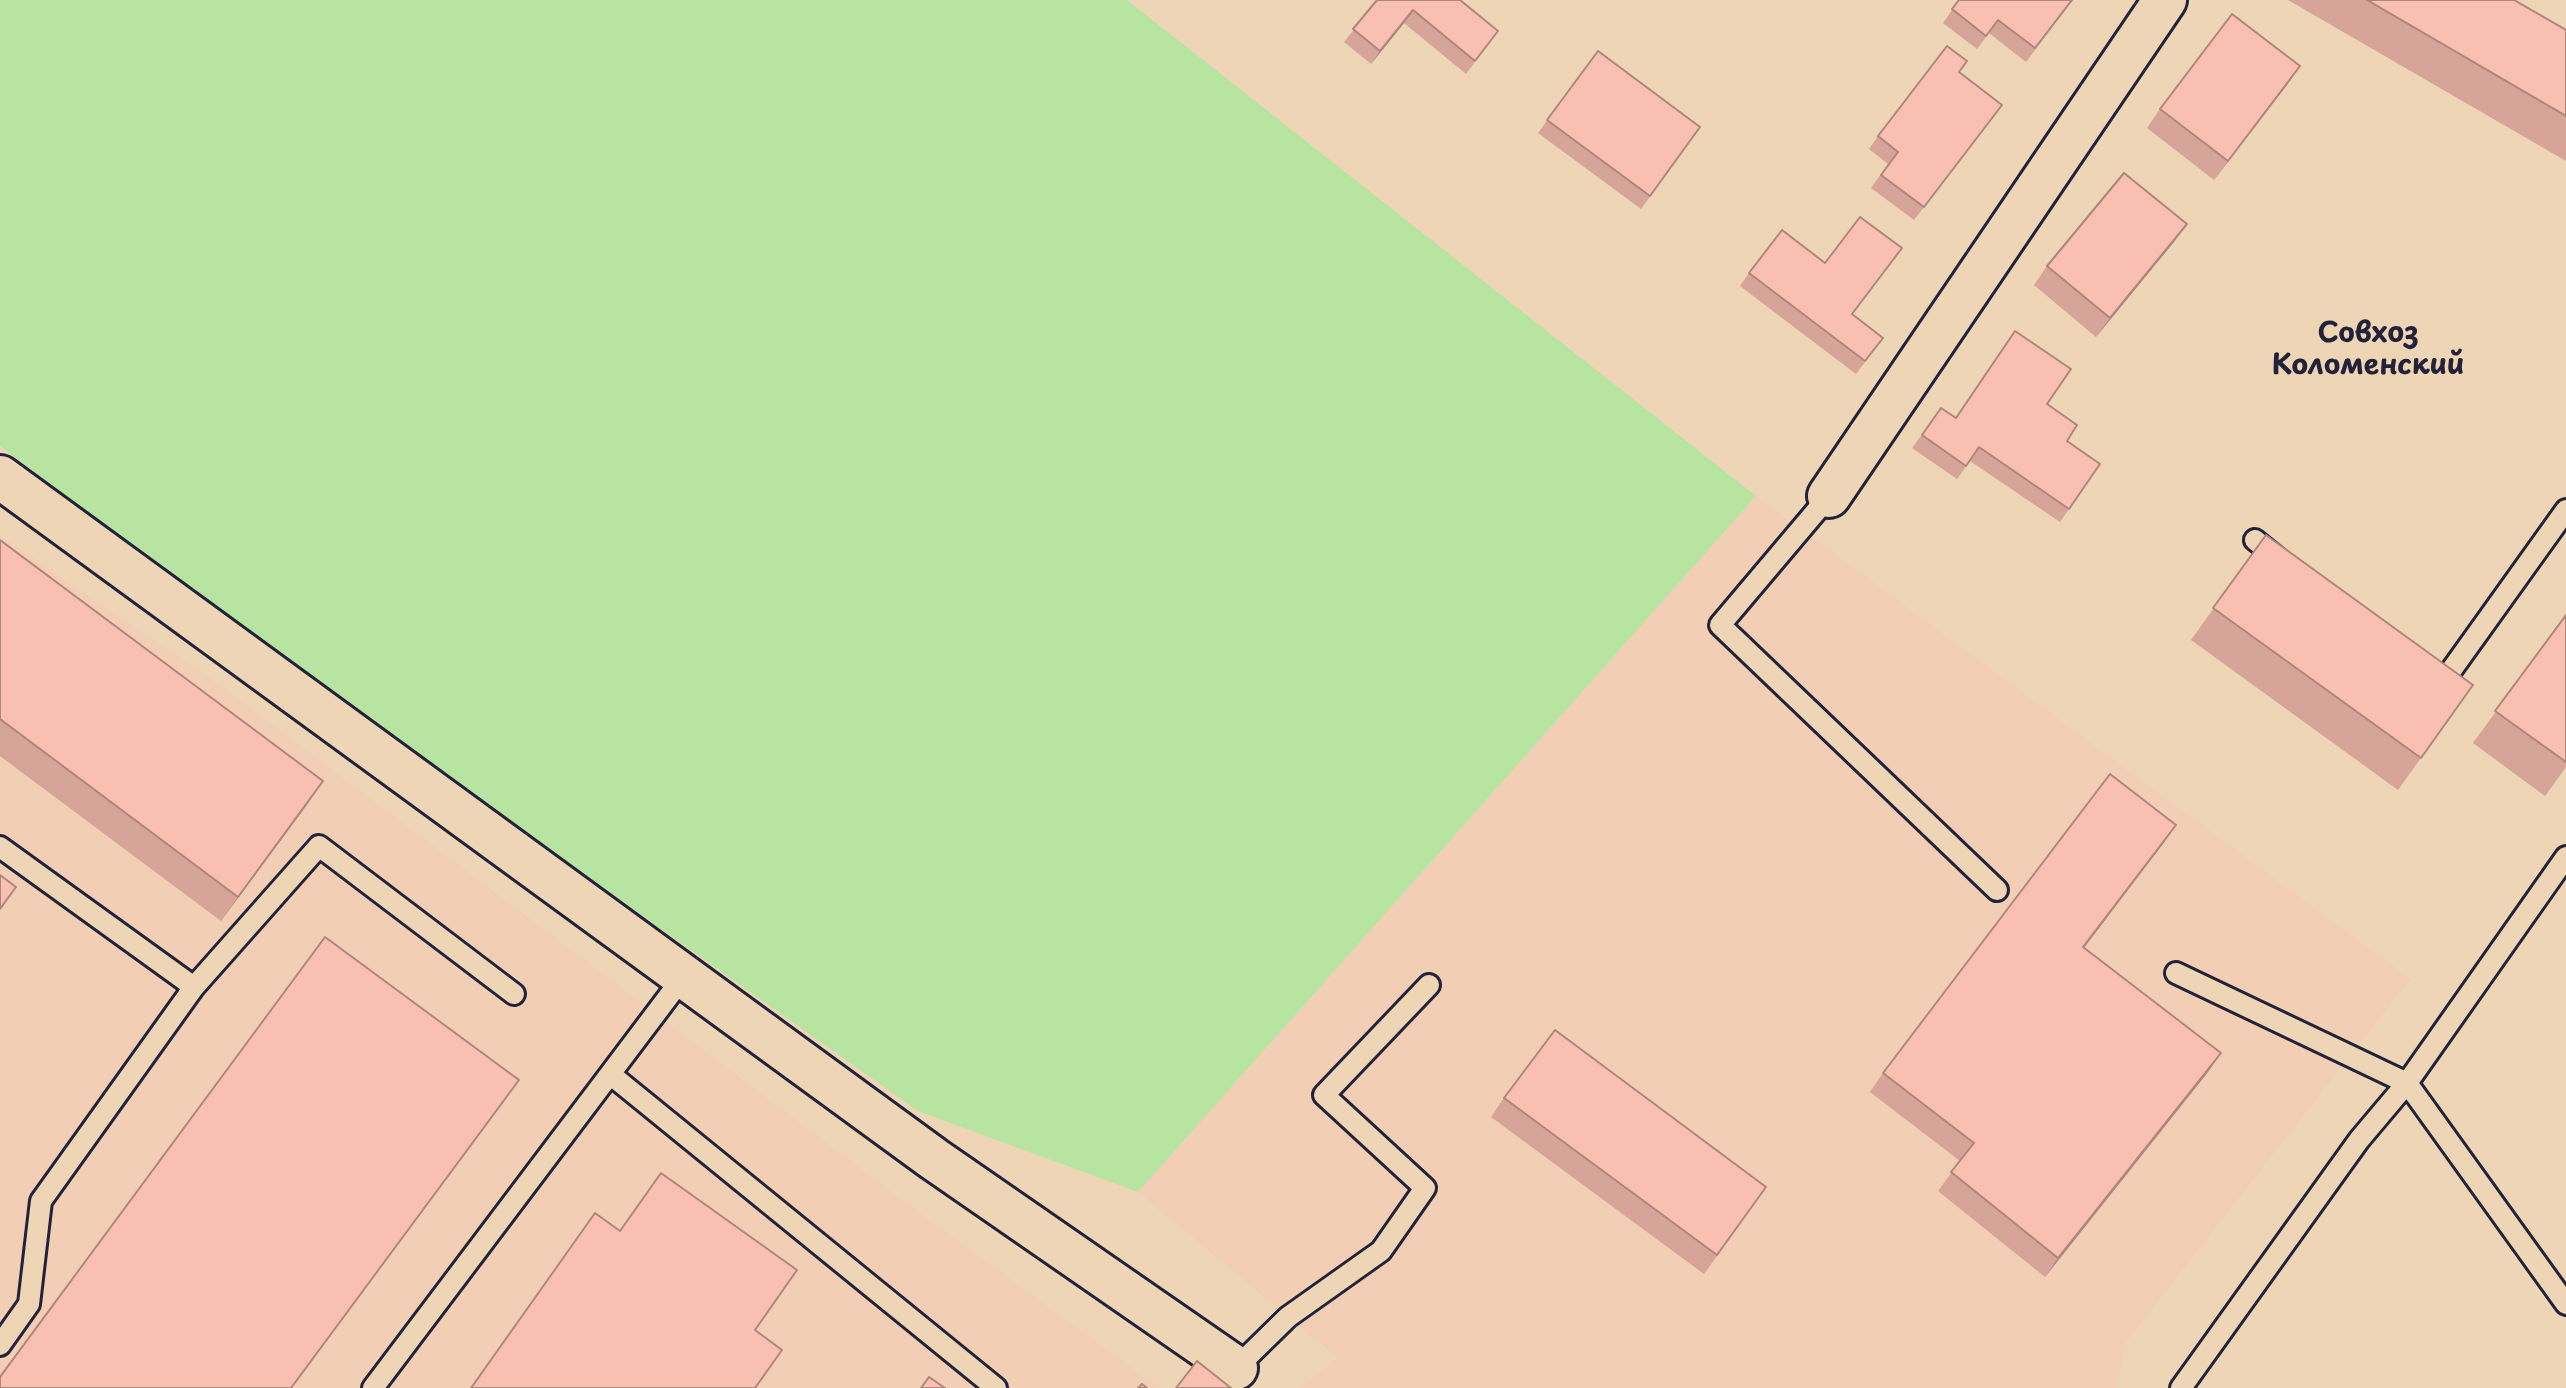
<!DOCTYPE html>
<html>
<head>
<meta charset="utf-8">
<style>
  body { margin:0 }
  canvas { display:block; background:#edd5b5 }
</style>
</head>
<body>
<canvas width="2566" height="1388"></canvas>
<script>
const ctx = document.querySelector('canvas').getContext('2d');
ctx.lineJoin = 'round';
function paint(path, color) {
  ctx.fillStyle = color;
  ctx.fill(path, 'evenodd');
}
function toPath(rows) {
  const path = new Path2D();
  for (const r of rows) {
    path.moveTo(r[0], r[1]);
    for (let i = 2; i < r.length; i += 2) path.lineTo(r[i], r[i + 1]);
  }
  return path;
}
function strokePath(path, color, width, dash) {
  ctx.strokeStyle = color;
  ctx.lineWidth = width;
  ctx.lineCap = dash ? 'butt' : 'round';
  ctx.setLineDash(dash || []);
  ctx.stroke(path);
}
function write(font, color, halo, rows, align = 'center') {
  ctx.font = font + ' "Playpen Sans",sans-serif';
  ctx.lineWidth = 7;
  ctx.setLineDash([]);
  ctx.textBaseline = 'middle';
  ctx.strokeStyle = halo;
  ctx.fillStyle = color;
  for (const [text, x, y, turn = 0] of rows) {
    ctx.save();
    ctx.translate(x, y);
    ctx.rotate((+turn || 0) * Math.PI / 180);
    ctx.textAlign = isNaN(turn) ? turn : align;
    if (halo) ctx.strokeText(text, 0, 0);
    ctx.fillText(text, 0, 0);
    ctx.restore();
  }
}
paint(toPath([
  [1756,496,2410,979,2126,1342,2116,1388,1300,1388,1338,1358,1138,1192],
  [0,536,225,689,922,1215,1159,1388,0,1388]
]), '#f1ceb4');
paint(toPath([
  [0,0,1127,0,1756,496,1138,1192,918,1111,325,691,0,446]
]), '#b8e4a2');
const service = toPath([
  [1829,496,1720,625,1997,890],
  [2255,540,2281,561],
  [2435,682,2440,686,2566,510],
  [0,847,194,987],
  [2176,973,2407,1083,2566,1304],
  [610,1074,996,1388],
  [0,1345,29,1304,41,1201,194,987,319,846,514,994],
  [1236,1368,1288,1317,1381,1251,1425,1188,1324,1095,1429,985],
  [373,1388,684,976],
  [2181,1388,2359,1140,2407,1083,2566,857]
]);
const minor = toPath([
  [0,477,934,1159,1236,1368],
  [1829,496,2165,0]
]);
strokePath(service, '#22223b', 26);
strokePath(minor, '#22223b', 48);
strokePath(service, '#edd5b5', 20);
strokePath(minor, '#edd5b5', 42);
paint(toPath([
  [1377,0,1498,31,1466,74,1404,23,1371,64,1344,42],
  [1959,0,2073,0,2026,62,1989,33,1977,49,1943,23],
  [2288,0,2514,0,2566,30,2566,161],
  [1598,51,1700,127,1641,209,1538,133],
  [1967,61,1959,72,1992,118,1914,220,1871,188,1888,164,1869,149,1878,136],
  [2287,85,2214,180,2147,128,2160,109],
  [2187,224,2173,243,2096,337,2034,285,2047,266],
  [1749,273,1852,315,1883,338,1856,374,1740,286],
  [2047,404,2067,441,2100,464,2060,522,1970,461,1957,479,1912,448,1941,408,1956,418],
  [2266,535,2473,685,2398,790,2191,640],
  [0,540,306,806,221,921,0,756],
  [2566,615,2566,767,2545,796,2473,743],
  [2176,825,2084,948,2221,1053,2208,1072,2045,1277,1938,1191,1960,1161,1870,1092,1883,1073],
  [1504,1098,1766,1187,1704,1274,1491,1117]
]), '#d6a498');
paint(toPath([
  [1413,10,1404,23,1371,64,1380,51],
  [2300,66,2287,85,2214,180,2228,161],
  [2187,224,2173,243,2096,337,2110,318],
  [323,781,306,806,221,921,238,897],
  [2176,825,2163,844,2070,966,2083,947],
  [2221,1053,2208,1072,2045,1277,2058,1258],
  [519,1080,502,1104,291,1388]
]), '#ae867c');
const building = toPath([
  [1377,0,1460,0,1498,31,1475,61,1413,10,1380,51,1353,29,1377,0],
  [1959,0,2072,0,2035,48,1998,20,1986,36,1952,9,1959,0],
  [2367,0,2514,0,2566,30,2566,116,2367,0],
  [2232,14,2300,66,2228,161,2160,109,2232,14],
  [1947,46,1967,61,1959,72,2002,105,1924,207,1881,175,1898,152,1878,136,1947,46],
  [1598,51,1700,127,1650,196,1547,120,1598,51],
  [2124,173,2187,224,2110,318,2047,266,2124,173],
  [1860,217,1902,248,1852,314,1883,338,1865,361,1749,273,1782,230,1825,263,1860,217],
  [2015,331,2071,369,2047,404,2077,425,2067,441,2100,464,2069,509,1979,447,1966,466,1922,435,1941,408,1956,418,2015,331],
  [2266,535,2473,685,2421,758,2213,608,2266,535],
  [0,540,323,781,238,897,0,719,0,540],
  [2566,615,2566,762,2495,711,2566,615],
  [2110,774,2176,825,2083,947,2221,1053,2058,1258,1951,1172,1974,1143,1883,1073,2110,774],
  [0,875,16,887,0,909,0,875],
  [325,937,519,1080,291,1388,0,1388,0,1377,325,937],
  [1555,1030,1766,1187,1717,1255,1504,1098,1555,1030],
  [661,1173,797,1270,755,1330,782,1350,755,1388,471,1388,595,1213,620,1231,661,1173],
  [1197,1361,1231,1388,1176,1388,1197,1361],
  [929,1377,945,1388,921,1388,929,1377],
  [1142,1384,1147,1388,1138,1388,1142,1384]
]);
paint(building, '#f9bfb1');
strokePath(building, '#ae867c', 2);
write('bold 28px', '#22223b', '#edd5b5', [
  ["Совхоз",2368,334],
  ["Коломенский",2368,366]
]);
</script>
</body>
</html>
